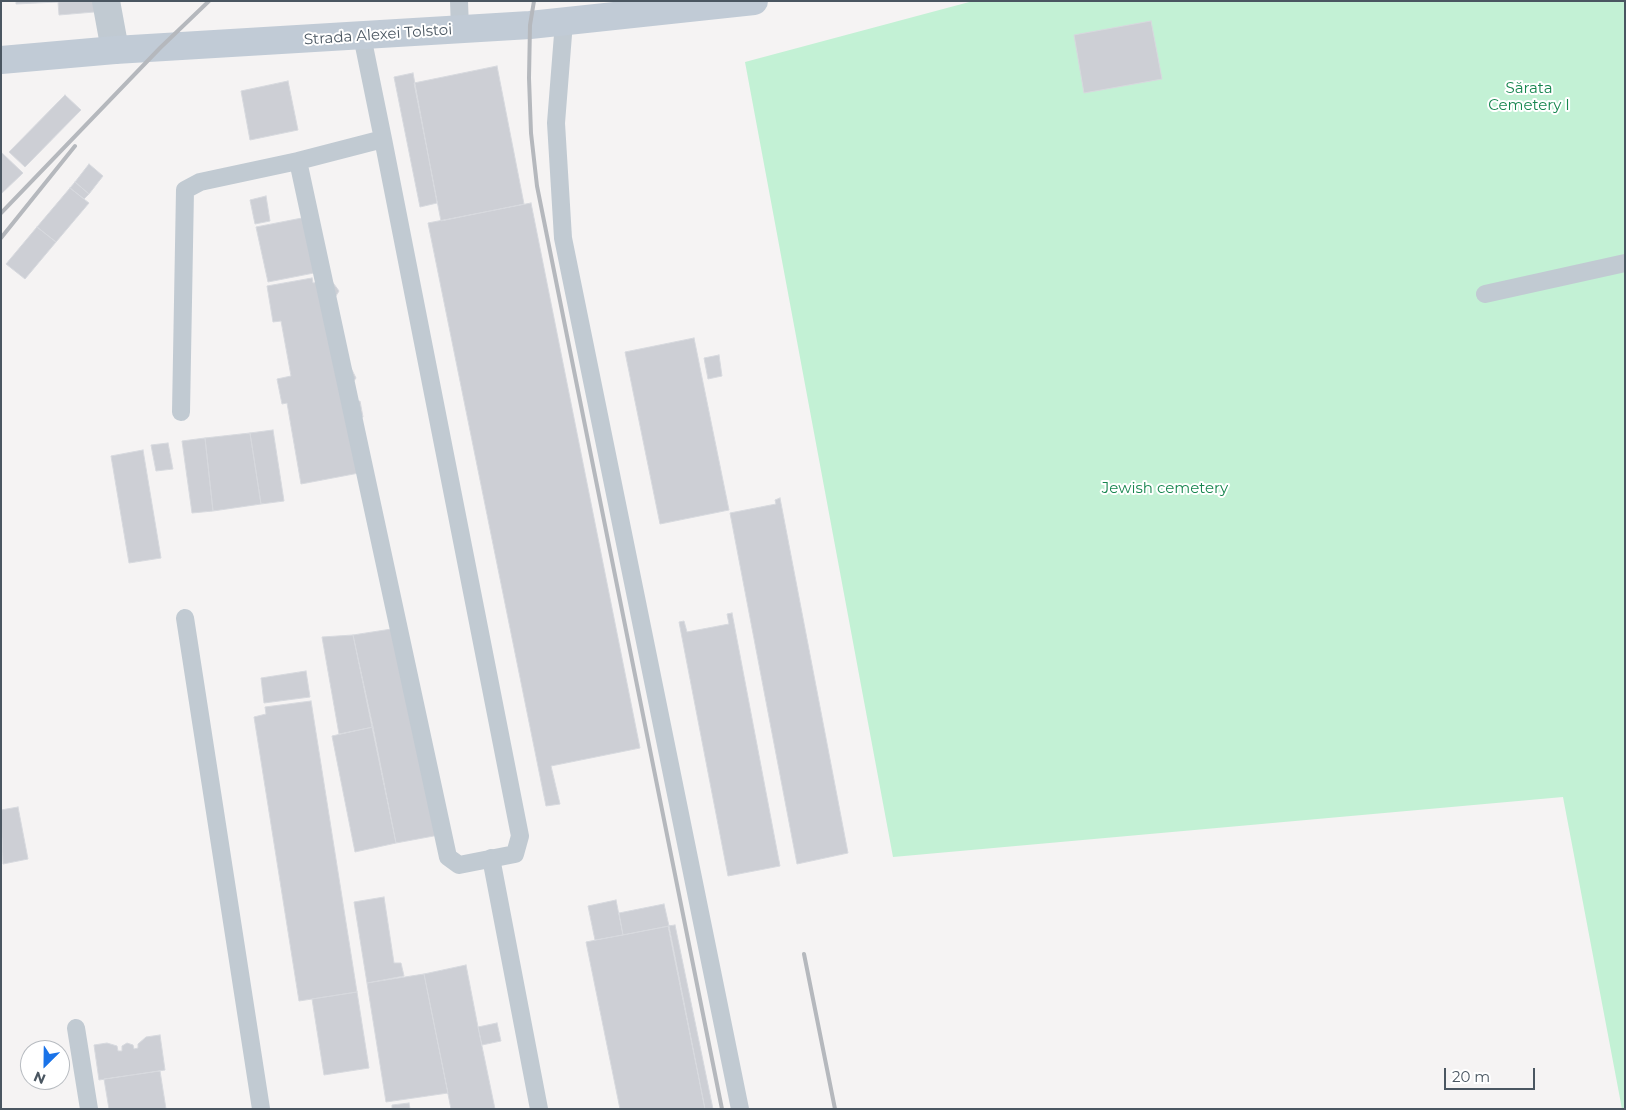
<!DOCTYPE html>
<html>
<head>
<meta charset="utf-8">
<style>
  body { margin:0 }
  #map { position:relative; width:1626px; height:1110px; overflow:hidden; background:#f5f3f3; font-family:Montserrat,sans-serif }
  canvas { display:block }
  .frame { position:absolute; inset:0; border:2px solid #4a5661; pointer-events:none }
  .north { position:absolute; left:20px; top:1040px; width:50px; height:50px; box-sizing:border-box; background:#fff; border:1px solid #b7bbc0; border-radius:50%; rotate:203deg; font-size:14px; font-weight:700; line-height:20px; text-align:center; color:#4a5661 }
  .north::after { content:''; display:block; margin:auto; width:18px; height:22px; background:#1a73e8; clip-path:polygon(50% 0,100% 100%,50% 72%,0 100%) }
  .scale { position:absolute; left:1444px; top:1068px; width:91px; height:22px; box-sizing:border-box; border:2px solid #4a5661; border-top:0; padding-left:6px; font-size:15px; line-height:18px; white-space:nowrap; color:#4a5661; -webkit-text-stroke:4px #fff; paint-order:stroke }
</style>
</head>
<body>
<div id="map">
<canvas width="1626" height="1110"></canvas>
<div class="frame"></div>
<div class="north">N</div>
<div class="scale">20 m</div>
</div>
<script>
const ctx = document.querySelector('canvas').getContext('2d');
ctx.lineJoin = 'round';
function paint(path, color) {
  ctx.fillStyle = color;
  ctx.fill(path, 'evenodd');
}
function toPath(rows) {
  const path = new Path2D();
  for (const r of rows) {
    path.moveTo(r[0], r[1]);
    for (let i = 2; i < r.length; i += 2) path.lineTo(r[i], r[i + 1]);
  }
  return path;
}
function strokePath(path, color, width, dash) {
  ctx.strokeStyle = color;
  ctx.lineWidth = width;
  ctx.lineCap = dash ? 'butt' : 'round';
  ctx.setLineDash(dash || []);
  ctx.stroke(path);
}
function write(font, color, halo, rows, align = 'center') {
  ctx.font = font + ' Montserrat,sans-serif';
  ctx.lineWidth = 4;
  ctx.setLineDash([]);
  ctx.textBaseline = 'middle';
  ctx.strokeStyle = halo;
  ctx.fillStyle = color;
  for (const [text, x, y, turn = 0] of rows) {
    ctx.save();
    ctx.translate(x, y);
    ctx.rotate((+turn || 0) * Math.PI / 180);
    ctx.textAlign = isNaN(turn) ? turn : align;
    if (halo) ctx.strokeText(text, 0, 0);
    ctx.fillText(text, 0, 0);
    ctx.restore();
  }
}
paint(toPath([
  [973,1,1625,1,1625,1109,1622,1109,1563,797,893,857,745,62]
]), '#c3f1d5');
const building = toPath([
  [16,1,104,1,106,11,59,15,58,2,16,4,16,1],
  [1151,21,1162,79,1084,93,1074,35,1151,21],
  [497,66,524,204,441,221,414,83,497,66],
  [413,73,437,203,420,207,394,77,413,73],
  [288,81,298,130,250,140,241,91,288,81],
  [65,95,81,110,25,167,9,152,65,95],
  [1,152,23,173,1,194,1,152],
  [89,164,103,176,89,194,75,182,89,164],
  [75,182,89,194,84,199,70,188,75,182],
  [70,188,89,203,56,242,37,227,70,188],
  [266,196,270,221,255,224,250,200,266,196],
  [531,203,640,748,551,766,560,804,546,806,428,223,531,203],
  [307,217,319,272,268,282,256,227,307,217],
  [37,227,56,242,25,279,6,264,37,227],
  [312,278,313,283,331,280,339,291,334,299,347,360,356,378,348,389,345,404,360,401,363,417,348,420,359,473,301,484,287,403,282,404,277,379,291,376,281,321,273,322,267,286,312,278],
  [694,338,729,510,660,524,625,352,694,338],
  [719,355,722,376,708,379,704,358,719,355],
  [273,430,284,501,261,504,250,433,273,430],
  [250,433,261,504,213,511,205,438,250,433],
  [205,438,213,511,192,513,182,441,205,438],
  [168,443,173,469,156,471,151,445,168,443],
  [143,450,161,558,129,563,111,456,143,450],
  [780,498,848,853,797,864,730,513,776,504,775,500,780,498],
  [732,613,780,866,728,876,679,622,684,621,687,632,729,624,727,614,732,613],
  [398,628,439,835,396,843,353,635,398,628],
  [353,635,373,727,339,734,322,637,353,635],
  [306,671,310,697,264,703,261,678,306,671],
  [311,701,357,992,299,1001,254,717,266,714,265,707,311,701],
  [373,727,396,843,355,852,332,736,373,727],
  [18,807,28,859,3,864,1,810,18,807],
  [384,897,394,963,401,963,404,976,367,983,354,902,384,897],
  [616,900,623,935,595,940,588,906,616,900],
  [664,904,669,926,623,935,619,913,664,904],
  [675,925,713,1109,705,1109,668,926,675,925],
  [669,926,705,1109,620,1109,586,942,669,926],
  [466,965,478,1027,495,1109,451,1109,424,974,466,965],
  [424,974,448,1093,386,1102,367,983,424,974],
  [357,992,369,1068,324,1075,312,999,357,992],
  [497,1023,501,1041,482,1045,478,1027,497,1023],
  [160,1035,165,1070,99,1080,94,1045,107,1043,117,1046,118,1051,122,1051,122,1046,127,1043,133,1045,134,1049,138,1048,138,1044,146,1037,160,1035],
  [160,1071,166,1109,109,1109,104,1079,160,1071],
  [409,1103,410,1109,392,1109,392,1105,409,1103]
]);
paint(building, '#cdcfd5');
strokePath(building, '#d7d9de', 1);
strokePath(toPath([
  [459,1,460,29],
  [564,22,556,123,563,238,740,1109],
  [362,36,383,139,520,836,515,854,459,865,448,857,298,161,383,139],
  [1485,294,1625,263],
  [181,412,185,190,200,182,298,161],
  [185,618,261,1109],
  [491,858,539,1109],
  [76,1028,89,1109]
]), '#c1cad2', 18);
strokePath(toPath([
  [106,1,115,50]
]), '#c1cad2', 28);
strokePath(toPath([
  [1,60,115,50,530,25,754,1]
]), '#c1cbd6', 28);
strokePath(toPath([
  [534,1,530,25,529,78,531,133,537,186,722,1109],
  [1,213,160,48,209,1],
  [1,238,75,146],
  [804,954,835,1109]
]), '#b5b8bd', 4);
write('15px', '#4a5661', '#fff', [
  ["Strada Alexei Tolstoi",378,35,-4]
]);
write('15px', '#17864f', '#fff', [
  ["Sărata",1529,89],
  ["Cemetery I",1529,106],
  ["Jewish cemetery",1165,489]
]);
</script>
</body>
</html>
